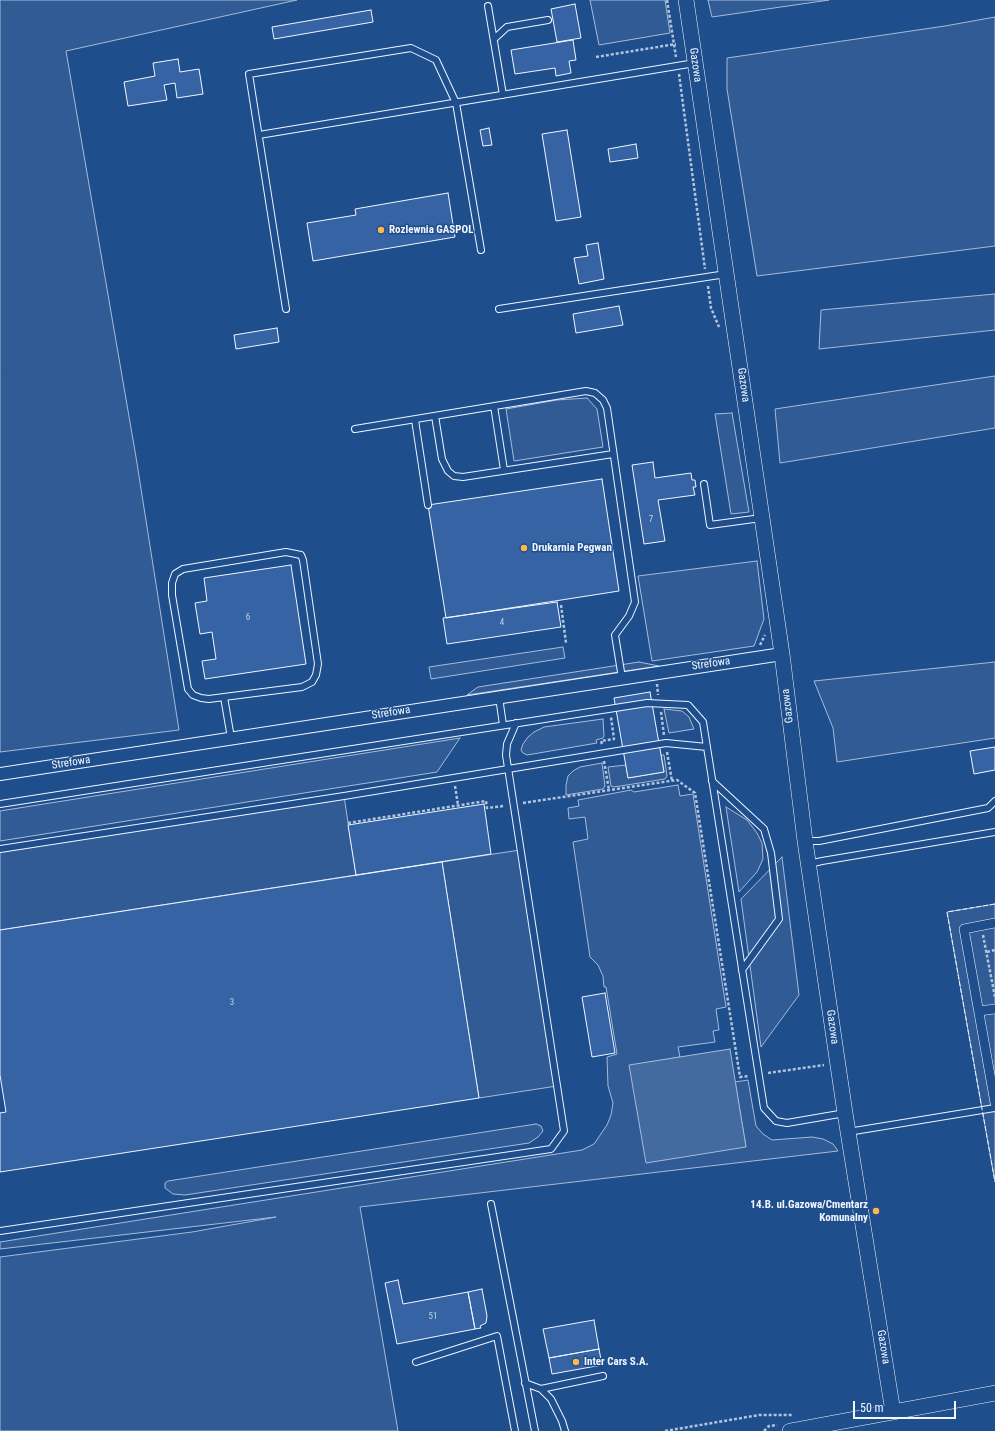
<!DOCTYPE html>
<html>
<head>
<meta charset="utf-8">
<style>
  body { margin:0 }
  #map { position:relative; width:995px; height:1431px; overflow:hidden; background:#1f4e8c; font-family:"Roboto Condensed",sans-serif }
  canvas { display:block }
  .scale { position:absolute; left:853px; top:1401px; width:103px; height:18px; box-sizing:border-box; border:2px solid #f2f6ff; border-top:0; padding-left:5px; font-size:12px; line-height:14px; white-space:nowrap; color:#f2f6ff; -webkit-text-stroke:3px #1f4e8c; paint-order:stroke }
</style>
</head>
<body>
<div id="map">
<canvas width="995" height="1431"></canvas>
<div class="scale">50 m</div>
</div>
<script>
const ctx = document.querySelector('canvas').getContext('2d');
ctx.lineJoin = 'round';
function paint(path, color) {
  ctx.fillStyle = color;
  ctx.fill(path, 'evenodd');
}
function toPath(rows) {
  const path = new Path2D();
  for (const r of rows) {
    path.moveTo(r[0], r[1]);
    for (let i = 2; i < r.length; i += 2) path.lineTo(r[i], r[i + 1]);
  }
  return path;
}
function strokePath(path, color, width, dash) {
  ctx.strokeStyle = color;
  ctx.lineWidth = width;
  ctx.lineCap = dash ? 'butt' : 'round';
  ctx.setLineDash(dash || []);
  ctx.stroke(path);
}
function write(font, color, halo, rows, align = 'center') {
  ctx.font = font + ' "Roboto Condensed",sans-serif';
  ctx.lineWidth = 3;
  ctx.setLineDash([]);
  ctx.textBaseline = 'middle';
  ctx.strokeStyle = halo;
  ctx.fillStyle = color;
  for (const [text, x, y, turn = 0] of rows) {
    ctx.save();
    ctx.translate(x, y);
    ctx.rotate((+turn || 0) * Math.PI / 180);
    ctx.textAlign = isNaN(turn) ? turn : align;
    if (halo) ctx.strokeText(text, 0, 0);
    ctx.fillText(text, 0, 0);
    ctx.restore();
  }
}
const built = toPath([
  [0,0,297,0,66,51,136,457,179,730,0,752,0,0],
  [590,0,665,0,670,33,599,45,590,0],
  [708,0,829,0,712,17,708,0],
  [995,17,995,246,757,276,727,89,727,58,945,26,995,17],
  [995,294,995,330,819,349,821,310,995,294],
  [995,376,995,428,780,463,775,409,995,376],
  [587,398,597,409,603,447,514,461,506,409,557,400,587,398],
  [732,413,749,512,731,514,715,414,732,413],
  [757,561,764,619,754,646,652,661,638,576,757,561],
  [563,647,565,658,431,679,429,667,563,647],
  [639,662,659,666,467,695,478,687,639,662],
  [995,662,995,738,837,762,833,728,814,681,995,662],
  [664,709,682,711,689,717,694,729,669,733,664,709],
  [603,719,604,736,603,738,596,740,597,743,527,755,523,753,521,750,523,744,528,737,534,732,544,727,603,719],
  [460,738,437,772,0,841,0,811,460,738],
  [661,755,664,755,667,776,665,779,614,787,611,786,608,767,626,765,628,778,664,772,661,755],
  [602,763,605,786,603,789,566,795,566,785,568,776,573,771,580,767,602,763],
  [678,785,680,796,693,794,726,1007,716,1009,719,1030,713,1031,715,1042,678,1047,680,1057,630,1066,746,1147,735,1082,748,1080,756,1126,763,1134,772,1140,812,1137,823,1139,833,1144,838,1151,360,1207,398,1431,0,1431,0,1257,192,1232,276,1217,0,1249,0,1242,582,1150,594,1144,607,1125,611,1115,613,1103,608,1086,607,1057,617,1054,606,987,604,987,603,976,598,965,590,957,573,842,588,839,585,817,569,819,568,808,579,806,578,800,631,790,634,792,678,785],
  [344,796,356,875,0,930,0,849,344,796],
  [726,807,747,820,757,833,762,843,763,859,757,872,739,892,726,807],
  [520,850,557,1086,479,1098,442,862,520,850],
  [782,857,799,995,761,1047,741,899,782,857],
  [995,904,995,1182,947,912,995,904],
  [536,1124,541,1126,543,1131,538,1137,529,1143,185,1195,173,1194,165,1188,165,1183,168,1181,536,1124]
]);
paint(built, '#305b95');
strokePath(built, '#a8bbd7', 1);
const water = toPath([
  [730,1049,746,1147,646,1163,629,1065,730,1049]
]);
paint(water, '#446ba0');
strokePath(water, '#a8bbd7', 1);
const building = toPath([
  [575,4,581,38,557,42,551,9,575,4],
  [371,10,373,22,274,39,272,27,371,10],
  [573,40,576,60,569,61,571,73,556,76,555,68,515,74,511,50,573,40],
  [178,59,180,72,199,69,203,94,177,98,175,83,164,85,167,100,128,106,124,82,155,76,153,63,178,59],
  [489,128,492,145,483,146,480,130,489,128],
  [567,130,581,217,556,221,542,134,567,130],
  [636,144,638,158,610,162,608,149,636,144],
  [448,193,455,237,313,261,307,223,356,215,355,209,448,193],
  [598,243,604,279,579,284,574,258,588,256,586,245,598,243],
  [619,306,623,325,576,333,573,314,619,306],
  [277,328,279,342,236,349,234,335,277,328],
  [653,462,655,478,691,473,692,480,695,480,696,487,693,487,695,495,658,500,665,541,644,544,632,465,653,462],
  [602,479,619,591,446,618,428,505,602,479],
  [291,565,306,664,205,679,202,661,216,659,212,632,200,634,195,603,207,601,204,578,291,565],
  [557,602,561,627,447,644,443,618,557,602],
  [650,692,664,772,628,778,614,698,650,692],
  [995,747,995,770,974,774,970,751,995,747],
  [484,804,491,854,356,875,348,825,484,804],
  [442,862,479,1098,0,1172,0,1113,6,1112,0,1075,0,930,442,862],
  [605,993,615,1053,592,1057,582,997,605,993],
  [398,1280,403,1304,468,1292,475,1329,397,1344,385,1283,398,1280],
  [482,1289,487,1316,486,1323,480,1326,481,1328,475,1329,468,1292,482,1289],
  [594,1320,599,1349,549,1358,543,1329,594,1320],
  [599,1349,602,1365,552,1374,549,1358,599,1349]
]);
paint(building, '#3563a3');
strokePath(building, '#f2f6ff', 1);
const service = toPath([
  [488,6,503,95],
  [494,39,507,27,548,20],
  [259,135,695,63],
  [286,309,249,74,411,48,436,60,456,103,481,250],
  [499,309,726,274],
  [494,406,504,470],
  [435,416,442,459,448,471,454,476,463,477,613,454],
  [415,420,428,505],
  [355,429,586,391,595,393,603,400,607,408,635,602,629,616,615,635,622,678],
  [704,484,710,525,761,518],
  [224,697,209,699,201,698,193,695,188,689,172,595,172,583,175,574,183,569,286,552,301,555,303,560,318,664,316,675,312,682,302,687,224,697,231,738],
  [499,697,503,725],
  [712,781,764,829,771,853,779,919,742,970],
  [0,804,647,703,688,705,703,722,764,1108,776,1121,787,1123,845,1113],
  [805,841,819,841,988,808,995,801],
  [0,849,344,796,666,743,707,747],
  [809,864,822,861,995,832],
  [848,1132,995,1108],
  [491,1204,535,1431],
  [0,1231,551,1149,564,1131,506,755,507,744,516,723],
  [416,1362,497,1336,515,1431],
  [525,1383,541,1389,551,1399,562,1421,565,1431],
  [541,1389,603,1376]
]);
const pedestrian = toPath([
  [995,923,964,929,995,1103],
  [979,1011,995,1009]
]);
const minor = toPath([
  [0,774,782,654]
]);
const tertiary = toPath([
  [686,0,782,654,805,841,845,1113,893,1412],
  [790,1431,995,1393]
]);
strokePath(service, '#f2f6ff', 8);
strokePath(pedestrian, '#f2f6ff', 10);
strokePath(minor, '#f2f6ff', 14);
strokePath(tertiary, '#f2f6ff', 16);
strokePath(toPath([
  [667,0,676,57],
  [596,57,676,44],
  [679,74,705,269],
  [708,286,711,308,719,327],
  [561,605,566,643],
  [760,645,765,635],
  [657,684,658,695],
  [661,712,664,735],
  [602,744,601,741,614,739,611,717],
  [667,752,672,781],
  [604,761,609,790],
  [455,786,458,805],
  [523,803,677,780,695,793,740,1077,749,1076],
  [348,823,486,801,487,808,504,806],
  [983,935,995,997],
  [987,952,995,950],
  [768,1073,824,1065],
  [665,1431,759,1415,792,1415],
  [764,1431,769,1426,777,1425]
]), '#b3c4dc', 2.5, [3, 2]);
strokePath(service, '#1f4e8c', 6);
strokePath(pedestrian, '#1f4e8c', 9);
strokePath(minor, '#1f4e8c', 12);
strokePath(tertiary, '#1f4e8c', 15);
strokePath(toPath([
  [995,904,947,912,995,1182]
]), '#f2f6ff', 1, [5, 2]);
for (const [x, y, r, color] of [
  [381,230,4,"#ffb74d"],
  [524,548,4,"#ffb74d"],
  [876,1211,4,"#ffb74d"],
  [576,1362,4,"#ffb74d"]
]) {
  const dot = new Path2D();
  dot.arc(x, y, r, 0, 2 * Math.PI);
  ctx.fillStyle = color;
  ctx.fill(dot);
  strokePath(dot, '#1f4e8c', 1.5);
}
write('9px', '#c3d1e8', null, [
  ["7",651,520],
  ["6",248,618],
  ["4",502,623],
  ["3",232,1003],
  ["51",433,1317]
]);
write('11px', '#f2f6ff', '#1f4e8c', [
  ["Gazowa",695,65,82],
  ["Gazowa",743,385,82],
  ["Strefowa",711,664,-8],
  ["Gazowa",788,706,-97],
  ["Strefowa",391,713,-9],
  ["Strefowa",71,763,-9],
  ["Gazowa",832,1027,82],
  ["Gazowa",883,1347,81]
]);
write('bold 11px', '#f2f6ff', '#1f4e8c', [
  ["Rozlewnia GASPOL",389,230],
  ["Drukarnia Pegwan",532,548],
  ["14.B. ul.Gazowa/Cmentarz",868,1205,"right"],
  ["Komunalny",868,1218,"right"],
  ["Inter Cars S.A.",584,1362]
], 'left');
</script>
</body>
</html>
